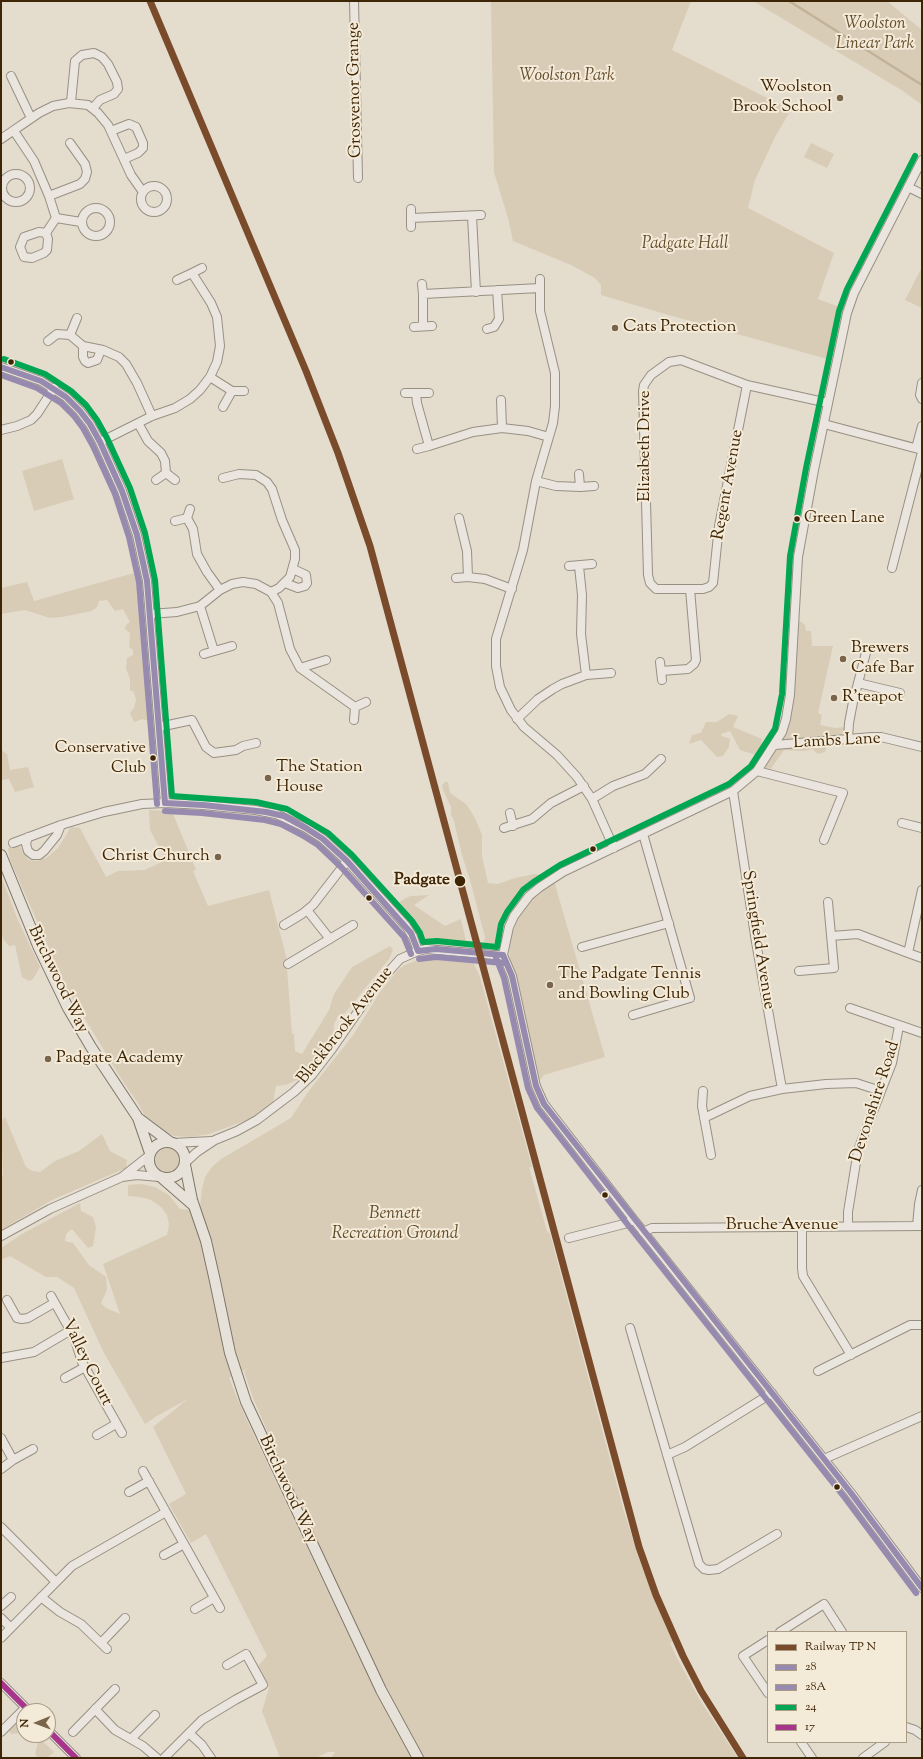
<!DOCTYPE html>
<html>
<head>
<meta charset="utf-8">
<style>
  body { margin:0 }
  #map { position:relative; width:923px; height:1759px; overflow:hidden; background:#e4dccd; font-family:"Sorts Mill Goudy",serif }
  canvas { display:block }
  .frame { position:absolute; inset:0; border:2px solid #3e2505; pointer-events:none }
  .legend { position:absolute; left:767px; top:1631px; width:140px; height:112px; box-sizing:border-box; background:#f4ead8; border:1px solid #ab9b84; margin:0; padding:5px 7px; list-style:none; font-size:12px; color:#3e2505 }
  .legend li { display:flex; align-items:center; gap:8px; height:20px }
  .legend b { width:20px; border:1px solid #ab9b84 }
  .north { position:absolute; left:16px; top:1703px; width:40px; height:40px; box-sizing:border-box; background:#f4ead8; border:1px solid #ab9b84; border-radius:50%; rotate:269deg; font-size:11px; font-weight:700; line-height:16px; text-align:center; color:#3e2505 }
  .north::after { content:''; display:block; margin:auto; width:14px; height:18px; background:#78654b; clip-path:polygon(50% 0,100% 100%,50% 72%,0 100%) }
</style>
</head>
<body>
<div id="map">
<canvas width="923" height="1759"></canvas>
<div class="frame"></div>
<ul class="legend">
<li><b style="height:5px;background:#7a4b2a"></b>Railway TP N</li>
<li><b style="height:5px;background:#968baf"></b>28</li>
<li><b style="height:5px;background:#968baf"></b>28A</li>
<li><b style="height:5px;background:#00a651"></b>24</li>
<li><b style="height:5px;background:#a7358b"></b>17</li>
</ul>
<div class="north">N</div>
</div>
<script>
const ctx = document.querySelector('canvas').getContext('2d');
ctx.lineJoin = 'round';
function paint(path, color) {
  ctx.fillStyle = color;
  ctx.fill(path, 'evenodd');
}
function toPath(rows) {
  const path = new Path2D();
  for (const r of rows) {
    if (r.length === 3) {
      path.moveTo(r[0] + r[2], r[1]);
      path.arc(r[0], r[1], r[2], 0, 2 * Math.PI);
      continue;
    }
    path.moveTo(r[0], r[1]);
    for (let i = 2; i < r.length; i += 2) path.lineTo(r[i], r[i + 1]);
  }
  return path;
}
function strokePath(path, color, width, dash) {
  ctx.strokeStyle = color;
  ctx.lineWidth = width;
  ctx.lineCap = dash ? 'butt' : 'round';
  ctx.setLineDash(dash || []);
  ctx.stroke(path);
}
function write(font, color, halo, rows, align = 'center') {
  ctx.font = font + ' "Sorts Mill Goudy",serif';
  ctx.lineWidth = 4;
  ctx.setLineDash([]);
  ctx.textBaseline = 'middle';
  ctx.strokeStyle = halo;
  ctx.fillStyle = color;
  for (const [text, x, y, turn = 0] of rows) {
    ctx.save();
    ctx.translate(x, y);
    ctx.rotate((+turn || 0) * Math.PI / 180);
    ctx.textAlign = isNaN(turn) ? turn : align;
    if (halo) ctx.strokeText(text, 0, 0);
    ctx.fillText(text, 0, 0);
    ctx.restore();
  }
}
paint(toPath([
  [491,1,691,1,672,50,791,110,776,135,755,180,748,208,834,253,818,299,842,308,831,360,672,316,601,295,601,285,595,278,571,265,513,241,508,218,494,172],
  [753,1,887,1,922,30,922,105,903,91],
  [811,143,834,154,827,168,804,157],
  [922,267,922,308,905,300],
  [62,459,74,499,34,511,22,471],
  [134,573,136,576,141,613,146,682,154,687,155,700,151,705,155,718,151,722,143,719,134,722,130,713,134,708,136,700,134,692,130,690,130,678,126,669,127,658,133,655,133,650,129,647,130,633,125,629,126,625,130,622,123,609,115,611,107,600,99,601,97,607,92,611,62,617,50,618,25,610,1,614,1,588,27,582,34,601],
  [800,621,805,625,806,631,811,631,812,646,833,646,818,713,822,715,820,725,835,728,846,727,846,738,828,745,825,752,818,754,812,749,804,751,784,750,770,770,762,767,783,738,792,624],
  [729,714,738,716,733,727,762,739,759,756,740,750,730,731,721,734,722,736,730,739,729,747,723,756,717,757,701,740,689,744,692,735,701,733,706,722,717,722],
  [1,750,7,754,10,770,28,767,34,787,15,792,9,779,1,780],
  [445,782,448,782,450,793,466,804,475,818,482,835,482,856,488,883,498,884,515,878,535,874,540,875,540,878,532,883,503,917,498,925,493,949,487,948,484,943,485,937,470,880,462,855,454,821,451,814,451,807,443,790,442,785],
  [149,810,172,811,196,870,193,871,208,906,269,890,286,956,292,1034,294,1034,295,1051,302,1054,329,1010,334,994,352,967,390,946,393,950,389,959,345,1013,338,1016,334,1024,333,1039,301,1078,286,1085,276,1086,273,1103,258,1116,209,1134,190,1137,175,1136,161,1132,145,1116,138,1103,122,1080,67,989,10,860,8,848,19,844,24,853,29,860,37,861,48,857,58,848,71,827,80,828,106,877,118,871,145,870,166,860,150,830],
  [1,876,17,918,40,967,33,979,29,981,22,977,15,945,9,946,3,939,1,926],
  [554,881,605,1057,544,1075,540,1080,534,1062,510,962,509,944,518,916,535,895],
  [429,895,414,905,445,926,461,919,467,946,442,944,430,941,423,937,400,915,398,906,401,901,410,896],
  [423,958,473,962,480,977,532,1167,529,1167,547,1231,550,1234,623,1508,640,1562,673,1640,670,1643,676,1656,700,1700,738,1758,423,1758,379,1678,283,1467,253,1398,244,1371,250,1367,229,1378,243,1412,361,1661,412,1758,331,1758,335,1752,328,1752,316,1758,280,1758,262,1711,269,1688,258,1666,267,1656,206,1534,191,1543,169,1504,186,1494,153,1427,188,1399,155,1417,154,1418,145,1424,104,1353,74,1288,57,1277,46,1277,10,1256,1,1260,1,1248,22,1234,80,1203,81,1211,93,1217,96,1227,93,1246,88,1248,72,1229,66,1234,65,1241,73,1243,89,1265,106,1277,107,1290,101,1303,106,1308,120,1314,103,1264,167,1235,169,1224,167,1215,161,1207,151,1200,140,1197,128,1196,128,1185,142,1184,155,1187,169,1195,180,1209,192,1210,204,1219,200,1207,202,1189,205,1177,212,1167,221,1159,291,1118,308,1092,354,1034,380,992,398,970,405,965],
  [5,1117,26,1167,32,1171,40,1172,55,1161,79,1151,102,1134,110,1151,127,1160,126,1168,52,1200,1,1230,1,1180,3,1175,1,1122],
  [168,1161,13],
  [18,1723,24,1723,24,1735,36,1735,54,1752,47,1758,38,1758,35,1754,38,1742,32,1739,25,1740,18,1733,12,1734,7,1730]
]), '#d9ccb6');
strokePath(toPath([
  [789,1,922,85]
]), '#c1b298', 2.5);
const minor = toPath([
  [354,1,358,178],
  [11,76,31,118],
  [71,102,75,61,82,55,94,53,102,57,108,64,117,82,118,89,114,94,100,100,93,108],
  [14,131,34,161,49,196,56,218,46,233],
  [111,131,129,124,136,127,143,143,143,148,138,153,124,159],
  [1,139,39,113,53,106,69,103,88,105,98,113,108,125,131,175,143,192],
  [16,188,14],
  [154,199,13],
  [908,187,922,194],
  [49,196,80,184,85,179,87,172,85,164,70,143],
  [96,222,14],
  [411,209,411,227],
  [472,216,476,292],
  [56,218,81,222],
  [411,218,481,215],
  [39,232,46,233,48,239,47,250,44,253,32,258,24,257,20,247,24,237,39,232],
  [192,273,202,268],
  [540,279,540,311,555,373,555,406,553,423,536,481,523,550,496,639,496,666,500,687,511,710,524,727,557,755,577,777,592,799,614,848],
  [422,284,423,294],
  [423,326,423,294,540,288],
  [414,327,432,326],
  [487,329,494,327,499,319,497,290],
  [70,335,77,318],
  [48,341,57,334,70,335,83,346,103,350,119,357,126,364,137,383,152,416],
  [83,346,83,357,85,361,88,363,97,360,101,350],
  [1,367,41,381,66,397,80,411,90,424,100,442,122,491,137,535,147,581,165,803],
  [210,377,232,391],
  [922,383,920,395,922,399],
  [747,385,719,526,713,583,709,587,703,589,656,589,650,583,648,575,643,391,644,385,651,375,669,362,681,360,747,385,828,403],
  [405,393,429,393],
  [416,393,417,403,429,446,473,432,502,428,528,431,549,437],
  [501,400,502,428],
  [223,407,232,391,244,391],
  [138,423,148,441,161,453,165,461,166,473,156,480],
  [824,424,922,450],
  [1,430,17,426,31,420,37,414,54,388],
  [100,442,152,416,175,408,190,399,200,390,210,377,217,362,220,346,217,317,211,303,192,273,177,280],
  [916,448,922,426],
  [417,449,429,446],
  [166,473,175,480],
  [579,474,580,487,594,486],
  [223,478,239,474,256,475,267,482,272,489,282,520,295,550,295,559,290,577,279,588,271,592],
  [536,481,556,486,580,487],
  [187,518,193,529,197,554,207,572,220,590],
  [459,518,467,551,468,577,485,579,512,589],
  [175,521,187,518,190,509],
  [569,566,592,564],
  [892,568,922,452],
  [456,578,468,577],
  [285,583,298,588,305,586,307,583,306,575,293,569],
  [200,606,214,651],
  [150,614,177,612,200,606,220,590,232,584,243,582,256,584,271,592,278,603,290,649,300,668,355,707],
  [204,654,232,646],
  [660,662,662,680],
  [300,668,326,660],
  [661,671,688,669,694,664,696,660,690,589],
  [586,675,611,673],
  [858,683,900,693],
  [517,719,538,699,553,689,562,684,586,675,581,634,582,595,579,566],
  [354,720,355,707,366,702],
  [159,727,192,720,206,747,214,753,236,750,243,746,256,743],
  [848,739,849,723,853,702,867,649],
  [775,745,872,737,881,737,922,747],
  [757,771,843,793,824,840],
  [733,791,756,942,782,1089],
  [592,799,613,786,645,774,661,759],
  [510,813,513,826],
  [902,823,922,828],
  [504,828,532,819,551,803,584,786],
  [28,837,26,844,28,851,33,855,39,855,44,851,57,835,61,825],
  [13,843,61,825,104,812,142,804,165,803,203,805,255,810,276,814,306,828,323,839,347,861,406,926,413,937,418,951],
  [922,890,908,953,922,958],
  [307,910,330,939],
  [284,925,302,914,313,905,347,861],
  [831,936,858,934,908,953],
  [582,947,669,923],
  [503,955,509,927,514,916,529,896,540,887,563,872,733,791,757,771,782,732,786,719,790,695,798,557,814,470,847,313,854,293,922,160],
  [503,955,512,976,536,1086,544,1104,634,1220,851,1493,922,1588],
  [288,964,353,925],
  [799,971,834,968,828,902],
  [850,1008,922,1033],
  [633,1015,690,998,643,834],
  [703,1091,702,1106,711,1155],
  [704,1118,750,1096,782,1089,826,1084,856,1083,881,1091],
  [173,1143,212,1141],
  [186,1162,197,1152,215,1140,237,1131,257,1120,294,1092,312,1075,332,1049,375,987,400,959,418,951,426,949,494,955,503,955],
  [122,1177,137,1175,159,1177],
  [802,1226,802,1268,803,1276,851,1355],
  [848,1226,848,1212,858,1150,892,1063,899,1026],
  [917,1226,919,1204,922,1190],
  [643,1232,652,1228,922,1226],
  [1,1236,50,1209,122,1177,150,1155],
  [569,1238,624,1224,634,1220],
  [51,1296,74,1337,82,1362,122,1433],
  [7,1300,17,1318,22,1319,28,1318,54,1303],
  [630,1328,699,1564,704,1569,709,1570,718,1569,777,1534],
  [1,1358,34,1352,71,1330],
  [818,1371,910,1325,922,1325],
  [65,1378,85,1367],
  [97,1435,116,1424],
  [1,1438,13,1460,33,1449],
  [667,1455,685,1447,772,1393],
  [824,1459,922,1416],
  [1,1469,13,1460],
  [143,1471,220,1608],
  [129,1492,149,1481],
  [1,1527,56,1582],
  [164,1555,184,1544],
  [41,1597,60,1612,81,1624,107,1649],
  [1,1606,11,1597],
  [195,1609,214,1598],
  [1,1618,11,1628],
  [780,1632,824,1604,842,1632],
  [1,1638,72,1566,166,1512],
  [768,1640,743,1656,768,1693],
  [101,1643,125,1618],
  [1,1683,29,1711],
  [95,1709,115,1730,143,1746,157,1758],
  [906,1727,915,1730,922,1735],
  [48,1730,76,1758],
  [1,1732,25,1708],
  [73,1732,115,1689],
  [189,1733,202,1745,211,1758],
  [131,1739,155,1715],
  [801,1742,812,1758],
  [164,1758,202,1720,235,1700,263,1685,246,1654,227,1665],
  [863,1758,885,1742]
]);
const major = toPath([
  [1,855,39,948,68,1008,91,1047,138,1118,150,1153],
  [138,1118,170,1142],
  [167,1160,18],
  [185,1165,192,1200,206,1241,215,1281,230,1353,246,1402,381,1690,418,1758],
  [162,1178,193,1205]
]);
strokePath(minor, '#979083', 10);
strokePath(major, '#7e7669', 12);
strokePath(minor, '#eae5de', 8);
strokePath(major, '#e7e2d9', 10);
strokePath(toPath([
  [1,367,41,381,66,397,80,411,90,424,100,442,122,491,137,535,147,581,165,803],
  [165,803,203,805,266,812,284,816,306,828,323,839,347,861,411,933,418,951],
  [418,951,436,949,503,955],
  [503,955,512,976,536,1086,544,1104,851,1493,922,1588]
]), '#968baf', 6);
strokePath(toPath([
  [1,375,37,388,61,403,74,416,83,428,93,446,115,494,129,537,139,582,157,804],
  [165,811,202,813,265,820,281,824,302,835,318,845,341,867,404,937,411,954],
  [496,958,504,978,528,1088,537,1108,628,1225,845,1498,916,1593],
  [419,959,436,957,503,963]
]), '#968baf', 6);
strokePath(toPath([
  [4,359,45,374,71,391,86,405,97,420,107,438,130,488,145,533,155,580,172,796,256,802,287,809,328,833,352,855,412,921,420,933,423,942,437,941,497,947,501,924,507,912,523,890,535,881,560,865,729,784,751,766,775,729,782,694,790,556,806,468,839,311,847,289,915,156]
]), '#00a651', 6);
strokePath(toPath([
  [1,1683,29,1711],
  [48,1730,76,1758]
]), '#a7358b', 6);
strokePath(toPath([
  [150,1,306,371,338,453,370,546,639,1547,656,1595,683,1656,701,1691,743,1758]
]), '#7a4b2a', 7);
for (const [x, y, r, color] of [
  [840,98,4,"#78654b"],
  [615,328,4,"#78654b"],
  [11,362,3.5,"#3e2505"],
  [797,519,3.5,"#3e2505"],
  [843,659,4,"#78654b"],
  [834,698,4,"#78654b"],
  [153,758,3.5,"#3e2505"],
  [268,778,4,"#78654b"],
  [593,849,3.5,"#3e2505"],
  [218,857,4,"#78654b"],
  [460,881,6,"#3e2505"],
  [369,898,3.5,"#3e2505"],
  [550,985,4,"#78654b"],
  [48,1059,4,"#78654b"],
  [605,1195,3.5,"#3e2505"],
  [837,1487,3.5,"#3e2505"]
]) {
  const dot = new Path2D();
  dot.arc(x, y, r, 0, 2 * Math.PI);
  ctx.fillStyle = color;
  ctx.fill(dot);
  strokePath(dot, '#f4ead8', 1.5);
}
write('16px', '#3e2505', '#f4ead8', [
  ["Green Lane",804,519],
  ["Conservative",146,749,"right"],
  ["Club",146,769,"right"]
], 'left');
write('italic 17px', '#624c2c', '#f4ead8', [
  ["Woolston",875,25],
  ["Linear Park",875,45],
  ["Woolston Park",567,77],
  ["Padgate Hall",685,245],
  ["Bennett",395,1215],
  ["Recreation Ground",395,1235]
]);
write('17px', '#3e2505', '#f4ead8', [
  ["Woolston",832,88,"right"],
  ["Brook School",832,108,"right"],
  ["Cats Protection",623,328],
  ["Brewers",851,649],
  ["Cafe Bar",851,669],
  ["R'teapot",842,698],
  ["The Station",276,768],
  ["House",276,788],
  ["Christ Church",210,857,"right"],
  ["The Padgate Tennis",558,975],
  ["and Bowling Club",558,995],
  ["Padgate Academy",56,1059]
], 'left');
write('17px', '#3e2505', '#f4ead8', [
  ["Grosvenor Grange",356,90,-91],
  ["Elizabeth Drive",646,446,-90],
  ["Regent Avenue",729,485,-80],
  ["Lambs Lane",837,742,-3],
  ["Springfield Avenue",757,940,81],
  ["Birchwood Way",57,980,64],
  ["Blackbrook Avenue",346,1026,-52],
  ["Devonshire Road",876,1102,-72],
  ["Bruche Avenue",782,1226],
  ["Valley Court",86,1363,64],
  ["Birchwood Way",287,1490,65]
]);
write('bold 17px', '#3e2505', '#f4ead8', [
  ["Padgate",450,881]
], 'right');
</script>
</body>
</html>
